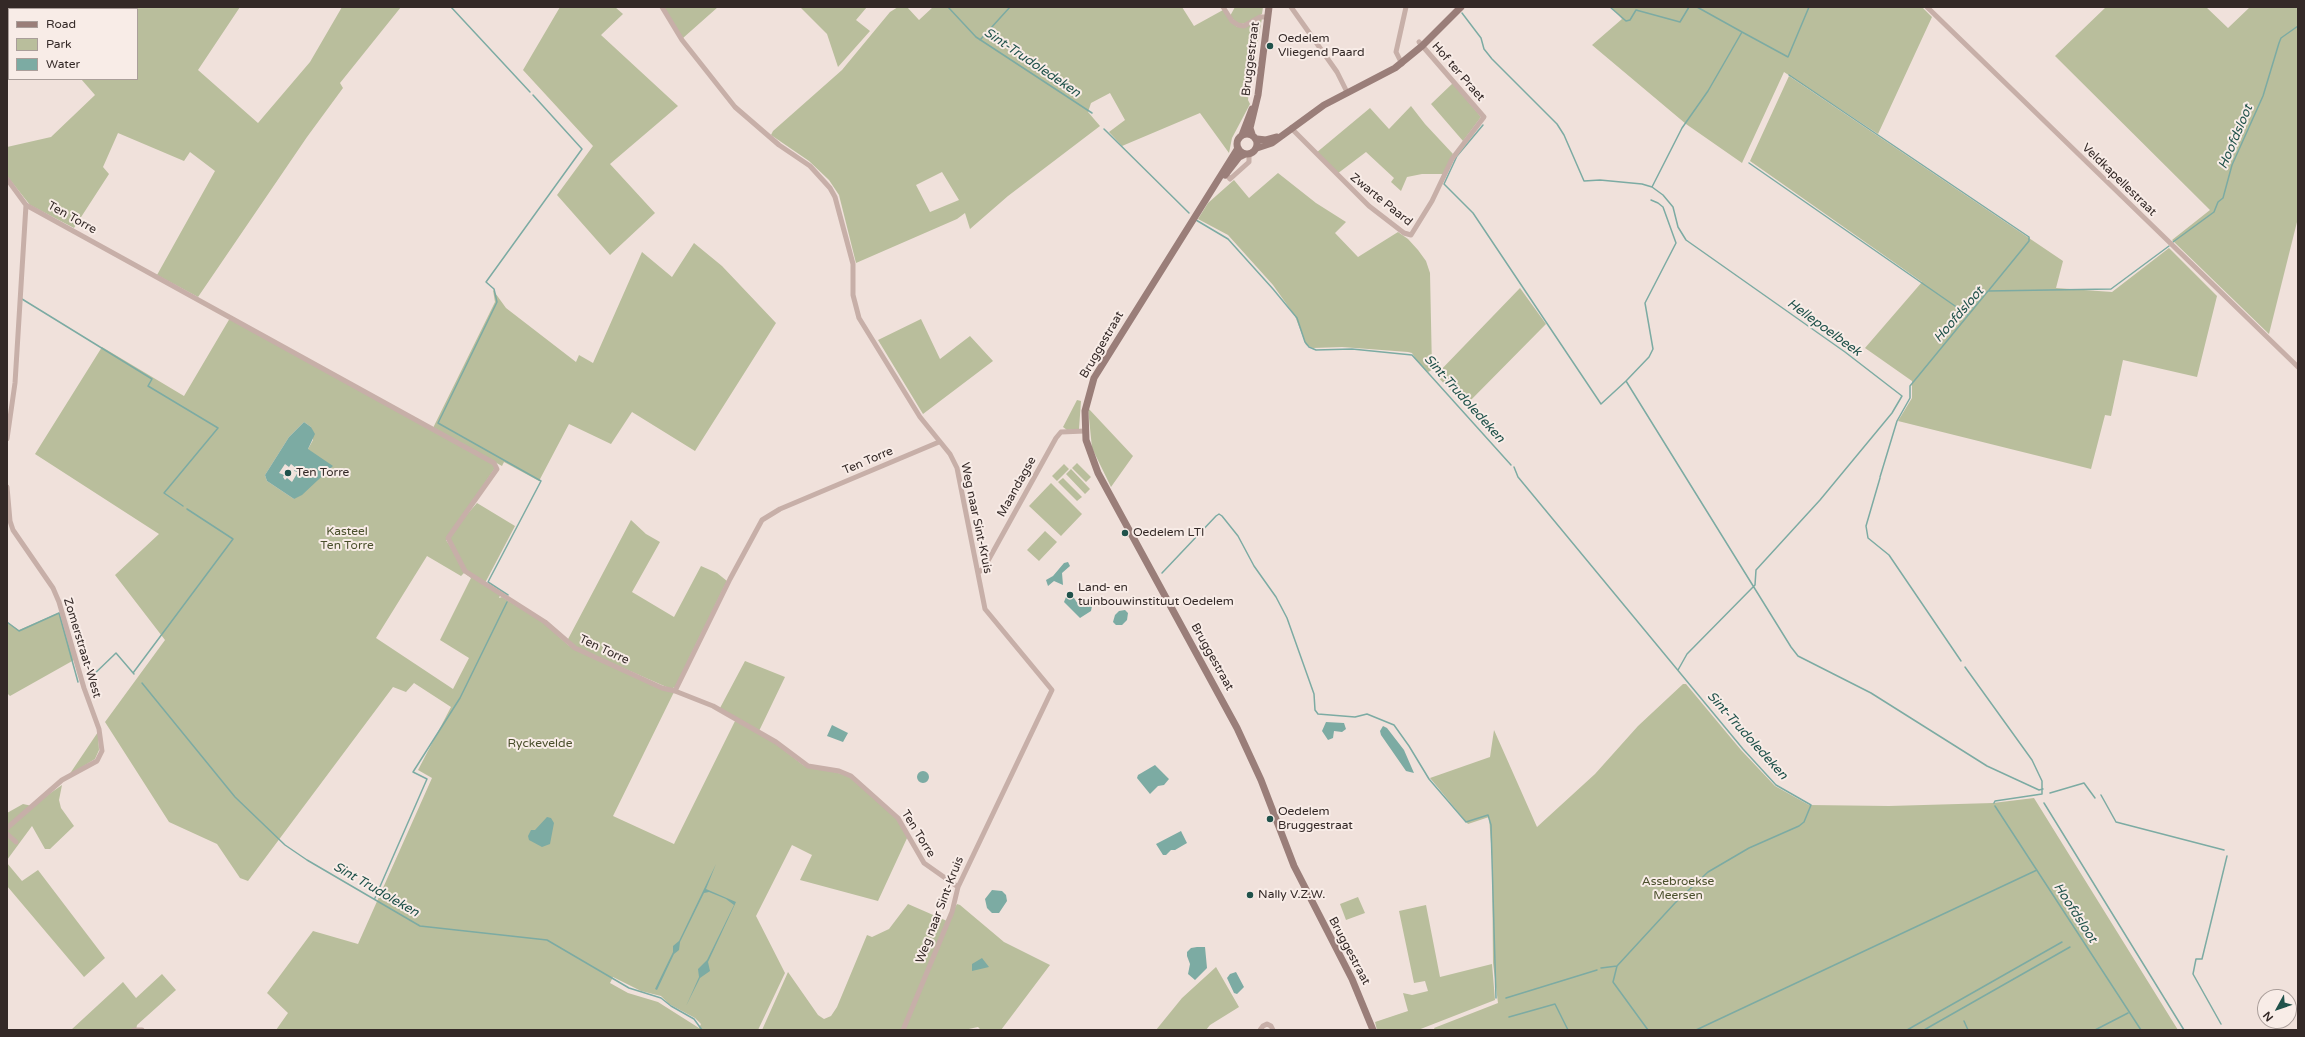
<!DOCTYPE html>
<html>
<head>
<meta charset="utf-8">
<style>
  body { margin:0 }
  #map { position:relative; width:2305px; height:1037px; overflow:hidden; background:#f0e1db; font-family:"Varela Round",sans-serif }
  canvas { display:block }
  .frame { position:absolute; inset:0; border:8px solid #342927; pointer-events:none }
  .legend { position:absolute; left:8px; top:8px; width:130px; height:72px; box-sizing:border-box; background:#f8ece7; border:1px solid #aa9e9a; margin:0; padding:5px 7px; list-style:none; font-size:12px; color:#342927 }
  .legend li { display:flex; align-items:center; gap:8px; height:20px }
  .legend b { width:20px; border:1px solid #aa9e9a }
  .north { position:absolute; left:2257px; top:989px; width:40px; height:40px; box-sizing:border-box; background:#f8ece7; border:1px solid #aa9e9a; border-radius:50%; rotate:230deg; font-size:11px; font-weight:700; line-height:16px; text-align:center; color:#342927 }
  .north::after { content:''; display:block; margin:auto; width:14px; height:18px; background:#20524b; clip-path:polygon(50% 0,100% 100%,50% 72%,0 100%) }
</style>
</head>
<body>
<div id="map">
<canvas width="2305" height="1037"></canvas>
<div class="frame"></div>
<ul class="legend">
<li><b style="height:5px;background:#9a7e79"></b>Road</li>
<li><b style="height:11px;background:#b9be9c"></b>Park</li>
<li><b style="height:11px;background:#7caba3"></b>Water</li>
</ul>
<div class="north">N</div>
</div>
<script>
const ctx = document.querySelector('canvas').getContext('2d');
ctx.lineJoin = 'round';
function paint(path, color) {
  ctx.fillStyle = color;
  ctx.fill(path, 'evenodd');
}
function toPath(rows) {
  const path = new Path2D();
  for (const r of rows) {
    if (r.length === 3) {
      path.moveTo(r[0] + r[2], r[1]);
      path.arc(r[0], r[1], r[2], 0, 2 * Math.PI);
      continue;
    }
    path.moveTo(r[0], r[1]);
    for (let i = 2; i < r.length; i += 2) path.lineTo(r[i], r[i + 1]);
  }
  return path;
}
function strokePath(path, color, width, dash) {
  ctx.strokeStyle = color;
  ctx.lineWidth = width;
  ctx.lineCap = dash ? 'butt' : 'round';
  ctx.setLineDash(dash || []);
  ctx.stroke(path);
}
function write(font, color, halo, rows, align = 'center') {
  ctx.font = font + ' "Varela Round",sans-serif';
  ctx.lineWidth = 4;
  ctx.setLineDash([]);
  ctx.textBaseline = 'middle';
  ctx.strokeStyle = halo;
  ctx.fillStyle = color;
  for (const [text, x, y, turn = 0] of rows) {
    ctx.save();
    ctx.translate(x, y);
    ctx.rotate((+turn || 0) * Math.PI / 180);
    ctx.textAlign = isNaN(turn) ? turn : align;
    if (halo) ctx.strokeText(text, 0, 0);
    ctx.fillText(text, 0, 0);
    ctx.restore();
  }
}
paint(toPath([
  [86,7,240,7,198,70,258,123,310,62,342,7,401,7,340,83,343,88,307,137,198,297,157,275,215,171,190,152,184,161,118,133,103,167,109,174,74,228,30,205,7,176,7,147,51,137,95,95,81,79,137,79,137,9,84,9],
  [560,7,615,7,623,14,601,35,678,106,610,164,655,213,610,255,557,195,593,146,523,70],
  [663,7,718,7,683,38],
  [800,7,867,7,856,20,870,31,838,67,827,34],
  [898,7,907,7,919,20,933,7,1182,7,1194,26,1223,10,1237,27,1262,18,1256,52,1256,67,1252,67,1248,100,1250,104,1232,138,1229,153,1200,113,1122,146,1109,132,1125,120,1110,93,1091,103,1088,112,1100,126,1008,196,970,229,965,213,957,219,856,263,839,195,829,180,809,161,771,135,773,131,842,70,890,12],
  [942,172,959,200,930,212,916,185],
  [1235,7,1263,7,1262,14,1248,23,1238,24,1230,16],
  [1611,7,1922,7,1932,17,1878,134,1784,72,1742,163,1686,124,1592,45,1622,19],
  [2106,7,2206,7,2228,28,2250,7,2298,7,2298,218,2269,334,2172,240,2210,210,2055,56],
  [1789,76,2063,261,2056,288,2112,292,2169,248,2217,296,2197,377,2123,360,2111,416,2105,415,2091,469,1898,421,1912,398,1912,381,1865,348,1922,282,1750,161],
  [1453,83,1481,117,1463,141,1431,104],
  [1411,106,1425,124,1453,154,1443,174,1422,174,1407,177,1401,191,1391,182,1394,178,1366,152,1337,174,1316,153,1370,108,1389,129],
  [1278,173,1316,203,1346,222,1335,233,1358,257,1398,232,1408,239,1418,250,1426,261,1430,273,1432,370,1428,372,1417,361,1412,353,1408,352,1342,347,1313,348,1306,345,1295,316,1273,285,1228,235,1198,219,1208,203,1234,180,1249,198],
  [694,243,722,266,776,323,695,451,632,412,611,444,569,424,539,481,504,462,502,466,433,428,495,302,493,290,506,308,576,362,579,355,593,363,642,252,672,277],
  [1520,288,1546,324,1465,406,1436,375],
  [230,318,492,462,495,468,446,540,454,552,449,540,462,520,477,503,515,526,485,583,501,593,499,598,502,597,543,622,568,645,674,692,613,816,674,844,736,719,775,743,803,765,847,775,892,812,908,836,878,901,800,880,812,855,792,845,756,916,785,973,758,1030,276,1030,288,1013,267,993,313,931,358,944,432,778,418,770,451,707,414,683,406,692,393,687,248,881,240,878,217,844,169,822,105,722,165,640,115,575,159,534,35,454,102,347,184,396],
  [304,422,311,427,313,440,308,449,294,499,267,481,265,475,289,437],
  [427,556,461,576,464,573,471,578,440,640,469,658,453,689,376,638],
  [613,977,641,991,661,996,669,1004,695,1018,701,1024,699,1028,658,1002,628,993,610,983],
  [921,319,940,359,970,336,993,361,923,414,878,340],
  [1077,400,1081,401,1079,429,1067,430,1063,427],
  [1088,408,1133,456,1111,487,1092,448],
  [1077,463,1091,477,1086,482,1072,468],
  [1064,464,1069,469,1057,481,1052,476],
  [1071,469,1090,489,1085,494,1066,474],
  [1063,478,1082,497,1077,501,1058,482],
  [1051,483,1082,514,1061,536,1029,506],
  [631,520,646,534,660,542,632,592,674,617,701,566,717,573,727,581,675,687,671,689,573,646,567,641],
  [1045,531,1057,542,1039,561,1027,550],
  [60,612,74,660,10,696,7,693,7,622,19,630],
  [745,661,785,677,759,731,720,708],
  [1683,684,1686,684,1741,750,1775,786,1809,805,1889,806,1993,803,2034,798,2178,1030,1435,1030,1434,1028,1498,1003,1493,963,1492,857,1489,817,1468,824,1430,778,1490,757,1494,730,1537,827,1595,774,1638,726],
  [98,732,99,750,95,759,69,775],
  [62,785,59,800,61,808,74,826,50,849,45,849,32,826,7,860,7,813,23,804,32,806],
  [7,863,22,881,38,870,105,958,84,977,7,886],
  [1358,897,1365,913,1346,920,1340,904],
  [908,904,947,921,957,904,960,905,1004,942,1050,965,1001,1030,981,1030,978,1027,964,1030,762,1030,788,972,818,1015,824,1019,831,1016,837,1007,867,935,872,937,889,929],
  [1426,905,1440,977,1492,964,1495,1000,1418,1030,1377,1030,1375,1022,1408,1011,1403,993,1412,995,1428,991,1425,981,1414,983,1399,911],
  [1216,967,1239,1007,1210,1025,1206,1030,1156,1030,1182,998],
  [162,974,176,990,137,1025,136,1030,71,1030,123,982,136,998]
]), '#b9be9c');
paint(toPath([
  [304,422,311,427,315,434,308,449,333,466,302,495,294,499,267,481,265,475,289,437],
  [285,464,289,467,291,464,296,468,294,471,298,472,292,482,287,478,285,480,283,477,284,475,279,473],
  [1068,562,1070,566,1062,573,1063,585,1054,581,1048,586,1046,580,1053,576,1064,563],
  [1069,596,1074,598,1080,607,1092,606,1091,611,1080,618,1064,602,1066,597],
  [1125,610,1128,613,1127,620,1122,625,1116,625,1113,622,1115,615,1119,611],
  [1326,722,1344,723,1346,729,1342,732,1334,731,1333,738,1328,740,1322,731],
  [832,725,848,733,843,742,827,736],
  [1383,726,1387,728,1404,750,1414,773,1406,771,1381,735,1380,731],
  [1155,765,1169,779,1164,785,1158,786,1150,794,1137,778,1138,775],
  [923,777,6],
  [547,817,551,818,554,823,550,844,542,847,529,840,528,836,531,830,535,830],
  [1181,831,1187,843,1175,850,1171,850,1166,855,1163,855,1156,844],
  [716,864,706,889,736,902,708,962,710,971,700,978,686,1006,699,977,698,969,707,960,734,905,726,899,709,892,704,893,680,942,679,950,674,954,657,990,655,989,673,952,673,946,679,941],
  [992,890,1002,891,1006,895,1007,901,999,913,992,913,987,908,985,899],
  [1197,947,1205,947,1207,968,1195,980,1188,974,1190,964,1187,956,1187,952,1191,948],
  [982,958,989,967,972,971,972,964],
  [1236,972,1244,987,1237,994,1234,993,1227,978,1230,974]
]), '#7caba3');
strokePath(toPath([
  [451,7,530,92],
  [948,7,976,37,1092,113],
  [1610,7,1626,21,1630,20,1636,10,1680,22,1689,7],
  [1462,13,1481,38,1484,49,1492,59,1557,124,1564,135,1584,181,1600,180,1642,184,1652,187],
  [1742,32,1788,57,1809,7],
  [980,40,1010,7],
  [1789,75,2029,237,2029,241,1989,290],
  [1483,125,1457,156,1444,184,1473,213,1601,404,1626,381],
  [1104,129,1189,213],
  [1749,163,1968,315],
  [1651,200,1658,203,1663,207,1676,243,1645,303,1653,349,1649,357,1626,381,1791,647,1798,656,1871,693,1987,766,2039,790,2043,789],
  [1196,220,1228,239,1273,289,1297,318,1305,342,1309,347,1316,350,1352,349,1412,355,1511,465],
  [2173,242,2214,212,2218,202,2223,198,2232,165,2263,96,2279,43,2281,38,2298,26],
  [22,299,152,379,148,386,218,428,164,493,183,506],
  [1514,467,1518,477,1743,749,1776,785,1811,805,1804,822,1799,826,1749,848,1708,872,1675,903,1617,966,1613,982,1648,1030],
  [1880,477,1897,421,1910,398,1910,386,1988,291,2111,289,2169,246],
  [1880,478,1866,526,1868,538,1889,555,1961,661],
  [1162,573,1216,516,1219,514,1222,516,1238,536,1254,566,1276,597,1287,618,1314,694,1315,710,1318,714,1355,717,1367,714,1394,725,1409,746,1429,779,1466,822,1488,815,1491,825,1496,998],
  [508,595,488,582,541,481,438,423,497,302,494,289,486,282,582,149,533,95],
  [7,622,19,631,59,613,78,682],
  [1965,667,2032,760,2042,781,2042,794,1995,801,1994,803],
  [1678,670,1687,654,1755,585,1756,570,1820,500,1892,413,1902,396,1845,352,1686,240,1678,227,1673,207,1663,195,1652,187,1682,128,1708,91,1742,32,1697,7],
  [133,673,233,539,187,509],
  [88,680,116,653,134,674],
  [142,683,235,797,285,845,307,860,420,926,547,940,629,988,661,998,671,1006,694,1019,702,1030],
  [2050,793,2084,783,2095,798],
  [2101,795,2116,822,2224,850],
  [2044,803,2184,1030],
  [1995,806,2141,1030],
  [375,898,427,779,413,772,460,698,507,602],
  [1601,968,1617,966],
  [1506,998,1597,970],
  [1509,1017,1555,1004,1568,1030],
  [1964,1021,1968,1030],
  [2221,1024,2193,974,2196,959,2202,959,2227,856],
  [1696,1030,2037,870],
  [1907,1030,2062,942],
  [1924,1030,2070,947],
  [2095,1030,2128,1013]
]), '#7caba3', 1.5);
strokePath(toPath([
  [662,7,682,40,735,107,779,145,810,166,830,188,835,197,853,264,853,295,859,318,920,417,950,454,957,468,985,609,1052,690,958,887,952,912,903,1030],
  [1223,7,1232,21,1238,25,1244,26,1260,17,1267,17],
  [1291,7,1337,72,1347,92],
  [1927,7,2298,367],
  [1402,64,1396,52,1406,7],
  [1291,128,1369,206,1404,233,1411,235,1432,201,1452,159,1484,117,1419,42],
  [1224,171,1230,179,1249,162,1249,154],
  [7,179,26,205,15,383,7,439],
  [26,205,494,463,497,469,448,538,465,571,545,622,575,648,662,688,675,691,713,706,776,742,808,766,839,771,851,776,898,818,924,863,958,887],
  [7,487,10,521,13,530,53,588,59,602,84,688,99,729,102,751,97,761,62,780,7,828],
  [979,572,984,568,1056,438,1061,432,1085,431],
  [675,691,730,579,762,520,780,509,939,442],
  [7,834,16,842],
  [134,1030,142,1030],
  [1260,1030,1263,1026,1267,1024,1271,1026,1273,1030]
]), '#c7afa8', 5);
strokePath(toPath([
  [1247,144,10],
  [1252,134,1250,128,1258,95,1269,7],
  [1242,135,1252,109],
  [1257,139,1266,140,1277,137],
  [1238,148,1094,378,1085,411,1086,440,1098,473,1237,728,1261,780,1294,866,1352,979,1373,1030],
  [1257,148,1272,143,1324,105,1395,68,1422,46,1461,7],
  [1225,175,1239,157,1245,154]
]), '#9a7e79', 7);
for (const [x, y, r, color] of [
  [1270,46,4,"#20524b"],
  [288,473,4,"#20524b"],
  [1125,533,4,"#20524b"],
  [1070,595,4,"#20524b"],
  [1270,819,4,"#20524b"],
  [1250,895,4,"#20524b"]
]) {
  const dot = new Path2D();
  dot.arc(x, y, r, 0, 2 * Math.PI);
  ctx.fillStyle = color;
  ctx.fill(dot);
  strokePath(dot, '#f8ece7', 1.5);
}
write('12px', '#342927', '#f8ece7', [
  ["Oedelem",1278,39],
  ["Vliegend Paard",1278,53],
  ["Ten Torre",296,473],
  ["Oedelem LTI",1133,533],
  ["Land- en",1078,588],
  ["tuinbouwinstituut Oedelem",1078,602],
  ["Oedelem",1278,812],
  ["Bruggestraat",1278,826],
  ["Nally V.Z.W.",1258,895]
], 'left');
write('12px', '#342927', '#f8ece7', [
  ["Bruggestraat",1251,59,-83],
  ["Hof ter Praet",1458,72,49],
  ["Veldkapellestraat",2119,180,44],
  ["Zwarte Paard",1381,200,39],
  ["Ten Torre",72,218,29],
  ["Bruggestraat",1102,345,-60],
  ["Ten Torre",868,461,-23],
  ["Maandagse",1017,487,-61],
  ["Weg naar Sint-Kruis",976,518,78],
  ["Zomerstraat-West",82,648,73],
  ["Ten Torre",604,650,25],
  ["Bruggestraat",1212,657,61],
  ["Ten Torre",918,834,58],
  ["Weg naar Sint-Kruis",940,910,-69],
  ["Bruggestraat",1349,951,62]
]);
write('12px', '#4b502d', '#f8ece7', [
  ["Kasteel",347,532],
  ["Ten Torre",347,546],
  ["Ryckevelde",540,744],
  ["Assebroekse",1678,882],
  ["Meersen",1678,896]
]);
write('italic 13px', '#20524b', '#f8ece7', [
  ["Sint-Trudoledeken",1032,63,34],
  ["Hoofdsloot",2236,137,-67],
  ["Hoofdsloot",1959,315,-49],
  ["Hellepoelbeek",1824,328,36],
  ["Sint-Trudoledeken",1464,399,48],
  ["Sint-Trudoledeken",1747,736,48],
  ["Sint Trudoleken",376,890,30],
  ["Hoofdsloot",2075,913,57]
]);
</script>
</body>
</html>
